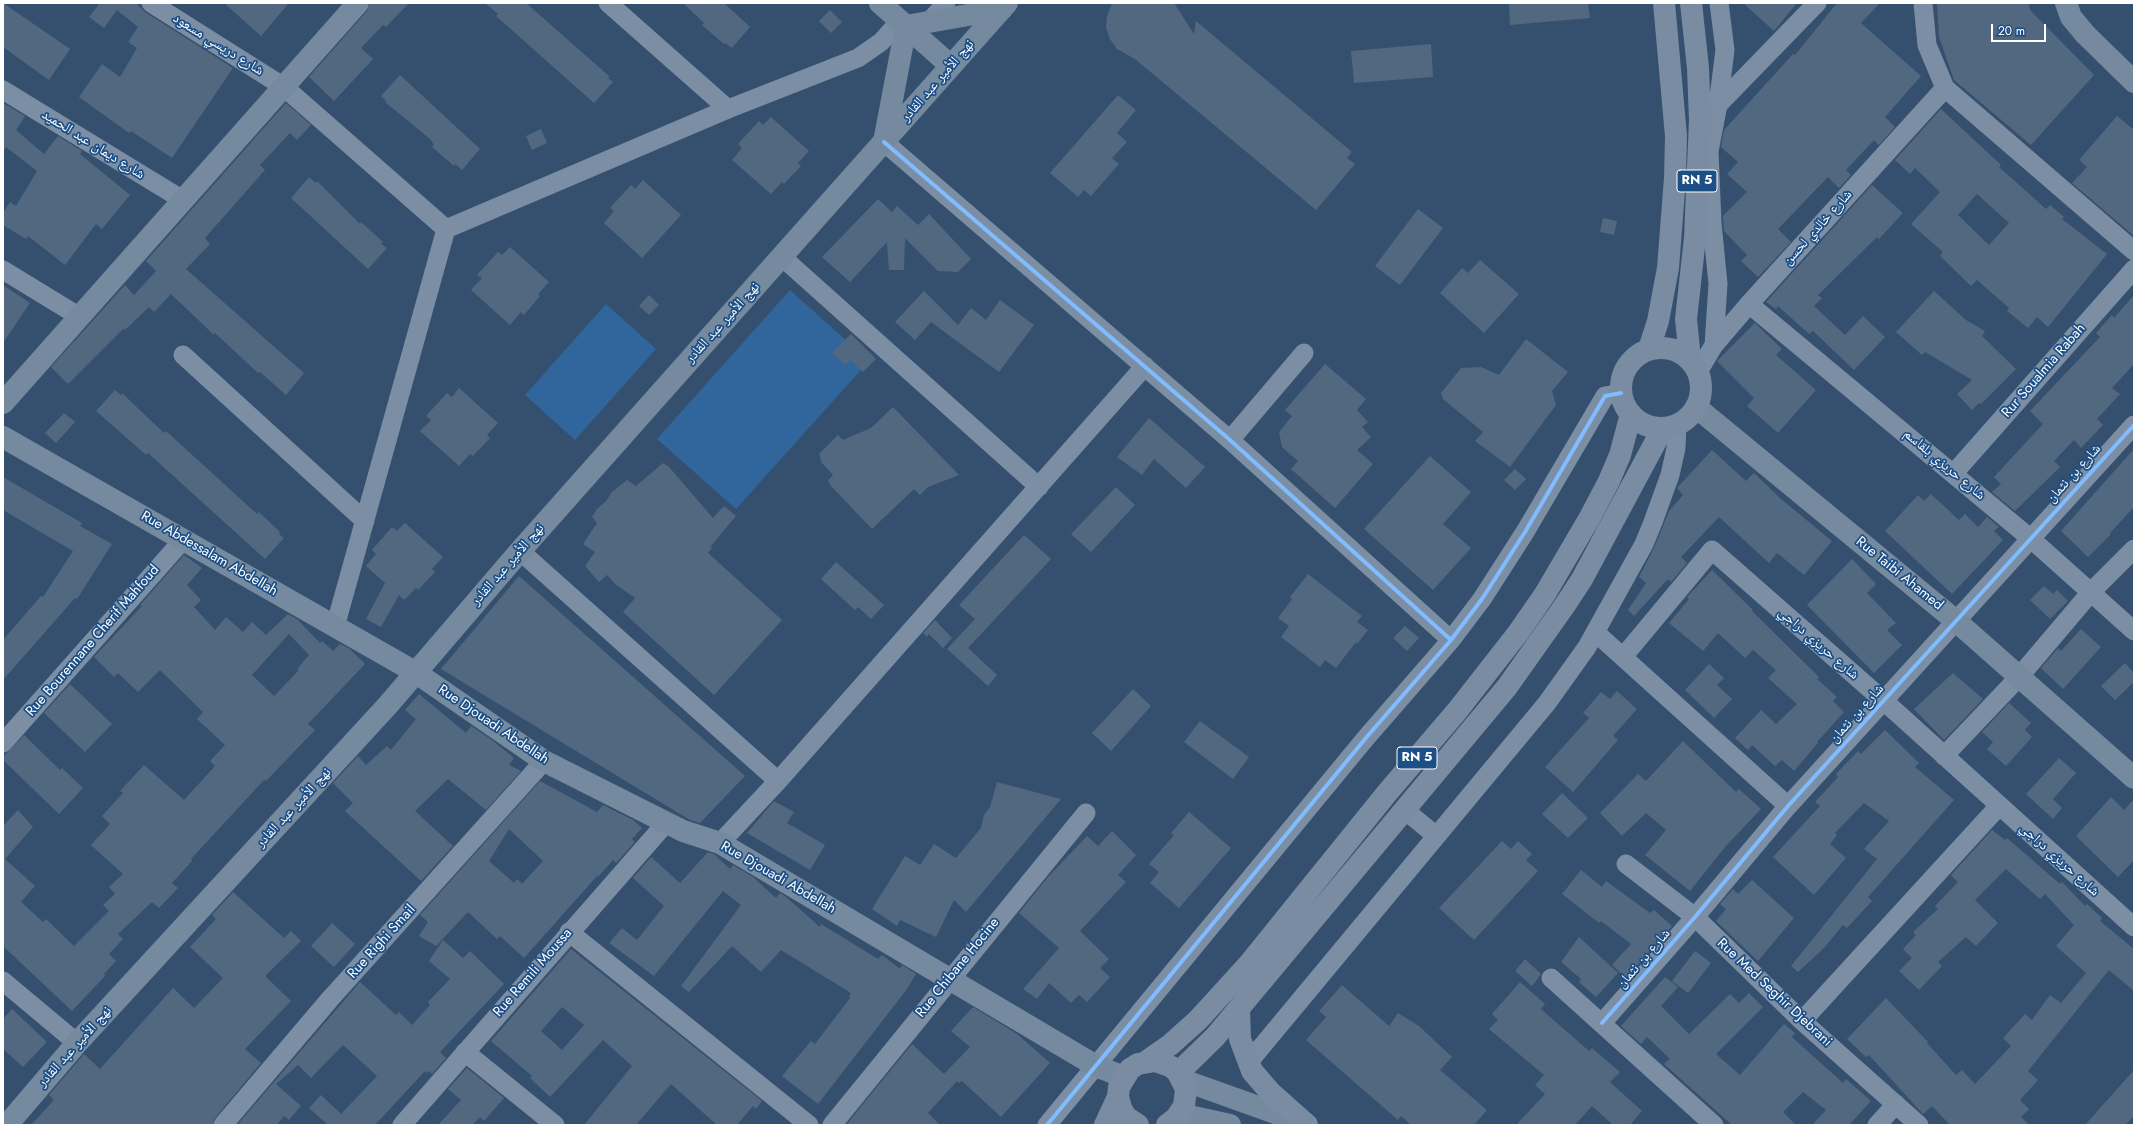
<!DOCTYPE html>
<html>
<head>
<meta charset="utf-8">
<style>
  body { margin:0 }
  #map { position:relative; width:2137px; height:1128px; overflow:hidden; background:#34506e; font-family:Jost,sans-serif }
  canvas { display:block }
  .frame { position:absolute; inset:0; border:4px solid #fff; pointer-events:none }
  .scale { position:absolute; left:1991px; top:24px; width:55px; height:18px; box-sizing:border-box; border:2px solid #fff; border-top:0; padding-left:5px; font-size:12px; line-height:14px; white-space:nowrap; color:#fff; -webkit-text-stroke:3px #1c4f86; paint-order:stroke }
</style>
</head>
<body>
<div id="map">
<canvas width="2137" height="1128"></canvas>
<div class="frame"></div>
<div class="scale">20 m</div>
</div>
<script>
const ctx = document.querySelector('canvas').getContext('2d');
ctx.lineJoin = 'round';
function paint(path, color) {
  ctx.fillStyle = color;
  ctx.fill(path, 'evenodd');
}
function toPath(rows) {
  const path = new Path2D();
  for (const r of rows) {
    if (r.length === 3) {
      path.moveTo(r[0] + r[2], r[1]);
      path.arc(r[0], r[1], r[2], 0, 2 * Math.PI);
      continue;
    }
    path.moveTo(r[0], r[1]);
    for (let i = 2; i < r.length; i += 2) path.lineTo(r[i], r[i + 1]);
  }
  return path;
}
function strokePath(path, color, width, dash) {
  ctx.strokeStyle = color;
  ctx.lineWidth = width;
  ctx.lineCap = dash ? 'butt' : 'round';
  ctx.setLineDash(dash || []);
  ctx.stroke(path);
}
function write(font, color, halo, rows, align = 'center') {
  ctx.font = font + ' Jost,"Noto Naskh Arabic",sans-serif';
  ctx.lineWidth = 3.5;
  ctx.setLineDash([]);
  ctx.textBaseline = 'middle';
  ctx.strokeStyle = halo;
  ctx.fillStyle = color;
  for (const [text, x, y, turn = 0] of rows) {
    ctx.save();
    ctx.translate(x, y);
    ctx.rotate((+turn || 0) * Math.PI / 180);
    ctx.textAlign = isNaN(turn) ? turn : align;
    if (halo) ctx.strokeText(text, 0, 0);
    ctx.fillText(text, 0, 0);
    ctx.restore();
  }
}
paint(toPath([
  [790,290,869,361,736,509,657,439],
  [606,304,656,349,575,440,525,395]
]), '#31669c');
paint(toPath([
  [3,3,70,49,49,80,3,47],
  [100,3,136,3,145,12,233,68,172,158,131,131,129,133,79,97,102,64,120,77,137,48,128,42,138,27,117,10,104,28,89,17],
  [224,3,289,3,261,36],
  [370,3,409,3,386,27,383,25,361,48,373,59,334,101,309,77,367,11],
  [485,3,526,3,609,76,608,78,613,82,594,103,496,16,498,14],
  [683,3,724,3,750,27,732,48,725,43,724,44,702,25,704,23],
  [1112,3,1174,3,1194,34,1196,21,1352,152,1347,158,1355,164,1316,210,1135,59,1117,49,1110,39,1106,28,1107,16],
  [1509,3,1588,3,1590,18,1510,25],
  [1743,3,1797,3,1774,31],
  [1837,3,1880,3,1861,23,1921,76,1885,117,1895,127,1879,145,1874,140,1846,170,1851,175,1839,188,1828,177,1778,229,1791,242,1758,277,1741,261,1747,255,1724,231,1723,216,1747,192,1727,174,1738,162,1721,147,1724,130,1793,54,1795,55],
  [1937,3,2029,3,2030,10,2094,75,2031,145,1954,80,1939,37],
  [830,10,842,22,831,33,819,21],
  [1431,44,1433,77,1354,83,1351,51],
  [400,75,480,149,462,170,455,164,454,166,432,147,434,145,430,139,385,102,386,101,381,96],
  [1118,95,1136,110,1117,133,1127,142,1112,158,1119,164,1091,196,1084,190,1078,197,1050,173],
  [3,103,25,116,16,130,44,154,58,136,82,151,80,154,130,195,102,229,96,224,65,265,28,236,26,239,3,225,3,213,10,202,16,206,37,171,6,147,3,152],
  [286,103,311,125,297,140,290,133,260,165,265,170,205,238,210,244,186,269,304,373,286,395,260,372,258,373,215,333,213,334,171,294,154,312,149,307,125,330,124,328,68,384,51,367,125,285,134,295,156,271,146,261],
  [1941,109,2001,165,1999,167,2046,209,2050,205,2064,217,2062,219,2107,254,2048,327,2037,317,2028,328,2007,311,2009,308,1977,280,1971,286,1940,256,1943,252,1911,224,1940,192,1915,168,1910,174,1895,160],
  [1977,194,2009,223,1989,245,1958,215],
  [2117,116,2134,130,2134,236,2072,183,2087,167,2079,160],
  [771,117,809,151,798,163,801,166,784,184,782,182,771,194,732,160,742,148,738,144,759,121,763,125],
  [541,129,547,143,532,150,526,136],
  [309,177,316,183,317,181,360,224,361,222,383,242,381,244,387,248,368,269,291,198],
  [643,180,681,215,642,258,604,223,614,211,610,208,631,185,635,189],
  [1872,185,1903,213,1879,239,1877,237,1818,295,1822,298,1814,306,1845,335,1863,316,1885,337,1854,370,1813,331,1809,334,1778,306,1776,309,1766,302],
  [878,199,892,212,897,206,918,225,929,214,971,259,958,272,938,271,905,238,904,270,889,270,887,242,850,282,822,257],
  [1418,209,1443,228,1400,285,1375,266],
  [1603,218,1617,221,1614,235,1600,232],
  [510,247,549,282,538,294,540,296,524,315,521,312,510,325,471,290,482,278,477,275,498,252,502,255],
  [1480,260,1519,294,1484,333,1440,293,1462,268,1468,273],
  [3,285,30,303,3,343],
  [924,291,958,325,971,308,986,320,1000,300,1034,325,999,372,931,322,915,340,895,322],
  [1934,291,1966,320,1985,331,1982,336,2016,369,1981,404,1979,403,1972,410,1957,394,1972,380,1925,352,1922,355,1896,332],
  [649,295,659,305,649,315,639,306],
  [2134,295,2134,364,2112,388,2120,394,2097,419,2103,425,2081,448,2074,440,2054,461,2060,467,2015,511,1992,492,2001,484,1994,477,2043,424,2030,411,2100,337,2096,333,2112,315,2114,318],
  [1755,323,1782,349,1776,355,1816,390,1778,433,1747,406,1754,398,1717,361],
  [851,334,876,359,863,372,850,360,845,365,832,353],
  [1526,339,1568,372,1552,391,1556,405,1510,467,1475,441,1483,432,1443,399,1441,393,1461,368,1481,367,1499,375],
  [1325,364,1366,399,1357,410,1368,422,1362,427,1371,437,1357,450,1373,464,1335,508,1291,469,1298,461,1282,447,1279,432,1292,416,1285,410],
  [459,388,498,423,487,435,490,438,473,456,470,454,459,466,420,431,431,420,426,416,447,393,452,397],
  [115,390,121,395,123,394,164,433,166,431,257,514,259,512,280,532,279,534,284,538,265,559,148,453,146,455,96,411],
  [893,407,959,475,928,487,920,495,914,489,872,529,831,486,828,480,833,475,822,463,819,454,838,435,843,440,871,428],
  [64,413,75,422,56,443,45,433],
  [1149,418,1205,467,1186,488,1154,459,1142,475,1117,457],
  [2134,449,2134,507,2110,533,2111,534,2088,557,2061,531],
  [1712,450,1746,481,1754,473,1781,499,1832,541,1804,575,1777,553,1769,563,1719,517,1681,557,1687,563,1671,582,1668,579,1634,616,1628,610,1646,583,1639,577,1654,548,1669,511,1683,495,1677,488],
  [1430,456,1471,492,1443,524,1471,548,1433,590,1364,529],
  [663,463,669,467,713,518,724,506,736,516,710,547,712,548,708,553,782,620,714,695,623,612,635,598,615,584,607,575,599,582,585,566,595,552,583,544,597,523,592,517,597,509,606,501,612,492,627,480,636,486],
  [1515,469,1526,479,1515,490,1504,480],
  [3,477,82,523,80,526,112,544,77,599,75,598,3,680,3,640,41,596,43,597,73,551,3,510],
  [1116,487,1135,505,1091,552,1071,534],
  [1931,494,1959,520,1965,514,1978,527,1987,517,1999,527,1994,531,2003,540,1952,594,1885,531,1918,495,1924,501],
  [405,523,443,557,432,569,435,572,418,590,416,588,404,600,399,595,381,627,366,619,385,583,366,566,376,554,372,550,392,527,397,531],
  [1024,535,1051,559,968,648,997,675,988,686,947,649,975,619,959,605],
  [184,555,202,568,187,585,201,600,194,607,215,630,226,617,243,632,252,622,266,635,288,614,298,620,320,643,322,641,333,651,340,644,350,649,365,664,308,724,315,730,266,781,264,780,191,859,192,861,172,883,178,888,159,908,152,902,118,934,123,939,109,954,116,961,104,974,105,976,72,1011,3,946,3,826,18,810,33,827,5,859,35,886,21,902,43,922,46,919,74,946,109,911,103,905,115,894,109,887,123,874,91,845,110,824,102,816,123,793,120,791,144,765,184,800,215,766,210,761,225,745,197,719,203,712,160,670,138,692,118,673,114,677,94,657,142,606,140,605],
  [289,634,309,655,297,669,299,670,274,696,252,675],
  [1852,559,1876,584,1867,593,1896,623,1887,630,1902,645,1874,673,1807,605],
  [836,562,884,605,871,619,858,607,855,610,821,579],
  [1712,570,1753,610,1752,611,1819,677,1817,679,1837,697,1833,701,1844,712,1817,742,1818,743,1794,771,1782,760,1775,766,1752,745,1748,750,1735,738,1761,710,1776,724,1797,704,1768,678,1776,670,1753,650,1745,658,1718,633,1703,651,1669,623,1689,599,1687,597],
  [1308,574,1362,616,1357,622,1368,630,1357,644,1356,642,1336,668,1325,660,1320,667,1281,637,1289,626,1278,618,1292,599,1290,597],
  [519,576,745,776,700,823,690,820,441,669],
  [2044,586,2053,594,2057,590,2068,601,2050,619,2030,600],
  [935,620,952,638,943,648,929,634,927,637,923,633],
  [1405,626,1419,638,1407,651,1393,638],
  [2081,629,2101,647,2063,689,2041,668,2058,648,2061,651],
  [2125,663,2134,673,2134,682,2115,700,2101,686],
  [1709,664,1724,678,1717,685,1732,699,1714,718,1685,690],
  [1953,673,1983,699,1944,740,1914,709],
  [70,684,112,724,85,752,44,713],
  [1133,689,1151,706,1111,751,1092,733],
  [1617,691,1637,709,1613,736,1618,740,1573,792,1545,767,1589,718,1583,713,1601,692,1610,699],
  [419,694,466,733,471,726,492,740,514,758,509,765,521,771,486,810,448,779,415,811,453,846,421,881,345,811,353,803,333,783,358,756,366,765,387,746,391,750,416,719,405,710],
  [2009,703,2031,723,2025,730,2032,737,2006,766,1987,749,1993,742,1982,732],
  [1200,721,1249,757,1233,779,1184,742],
  [1885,730,1919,763,1915,767,1954,800,1868,897,1872,901,1847,928,1843,925,1824,948,1798,972,1791,966,1877,859,1864,849,1889,821,1864,803,1835,833,1837,835,1830,844,1846,858,1814,895,1773,857,1820,806,1815,802,1838,777,1836,774,1858,751,1861,754],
  [24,735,60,770,62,768,83,788,59,814,3,760,3,757],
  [1683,741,1736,792,1739,789,1761,809,1725,847,1690,891,1645,855,1666,830,1646,813,1622,836,1600,813,1638,774,1646,781],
  [2059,758,2076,773,2053,799,2062,808,2053,819,2026,794],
  [540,781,597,812,603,805,633,820,642,828,632,839,635,842,616,863,613,860,598,877,597,876,524,958,500,936,497,939,468,912,436,946,419,936,428,922,420,915],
  [509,829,543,861,522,884,517,879,514,883,489,861],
  [997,782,1061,799,966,912,954,900,936,937,900,920,897,926,872,909,905,856,920,865,934,844,956,858,981,828,984,815,990,807],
  [1562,793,1588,818,1568,838,1542,814],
  [2111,797,2124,810,2134,799,2134,860,2118,877,2076,836],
  [774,801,794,812,787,823,825,845,810,870,747,833],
  [1189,812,1231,848,1179,908,1150,883,1159,872,1149,864,1174,835,1171,833],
  [1992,830,2005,840,2007,838,2060,884,2062,882,2085,906,2087,904,2102,918,2100,921,2134,949,2134,991,2109,970,2028,1071,2038,1080,2020,1100,2029,1109,2021,1117,2029,1125,1950,1125,1932,1106,1923,1114,1869,1055,1866,1057,1847,1039,1886,998,1928,1042,1927,1043,1956,1075,1962,1070,1975,1084,2011,1046,2003,1038,2025,1014,2032,1020,2050,995,2061,1003,2086,973,2056,946,2074,925,2045,894,2040,899,2006,869,1975,900,1998,923,1976,946,1966,937,1938,962,1942,966,1919,990,1899,971,1912,958,1903,949,1916,935,1913,932,1938,909,1935,906,1958,882,1951,875],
  [1112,831,1136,855,1118,875,1126,882,1080,931,1109,959,1100,968,1110,977,1087,1002,1079,995,1071,1003,1049,983,1037,999,1023,989,1059,948,1019,913,1048,877,1087,836,1098,846],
  [1502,841,1511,849,1518,841,1532,854,1526,860,1538,871,1474,940,1439,908],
  [708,852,714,854,730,869,733,865,753,877,776,898,780,893,786,897,820,927,821,924,878,959,882,955,900,969,902,965,916,974,907,989,818,1104,782,1076,811,1041,815,1044,850,998,849,996,851,993,781,950,761,972,732,946,689,992,681,986,741,905,723,891,654,976,609,943,622,928,637,940,664,906,633,878,651,857,680,883],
  [1581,870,1602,887,1606,881,1650,913,1654,910,1672,926,1626,978,1612,965,1631,944,1601,921,1599,923,1562,894],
  [1752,880,1794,918,1758,961,1716,921,1726,909,1720,904,1733,889,1738,894],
  [233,892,284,938,291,931,301,941,265,976,291,1001,245,1049,261,1063,215,1118,212,1125,31,1125,54,1100,49,1095,84,1054,100,1069,173,988,194,1008,223,978,190,947,216,919,212,915],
  [332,923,355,944,334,967,311,946],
  [1579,937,1618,973,1596,997,1579,982,1581,979,1561,962],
  [443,940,463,958,470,951,504,984,440,1052,446,1058,432,1074,429,1071,427,1073,425,1071,375,1125,328,1125,309,1108,321,1095,341,1114,377,1076,343,1045,311,1078,298,1065,276,1084,301,1106,289,1120,284,1116,277,1125,237,1125,360,982,396,1015,399,1012,412,1025,430,1005,428,1002,450,979,429,961],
  [571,949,762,1101,756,1109,753,1106,737,1125,717,1125,671,1084,636,1125,584,1125,632,1066,603,1040,550,1097,530,1078,532,1076,491,1041],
  [562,1007,584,1025,562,1050,541,1031],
  [1695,951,1711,963,1688,993,1672,981],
  [1525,959,1541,974,1532,986,1515,971],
  [1665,977,1678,987,1661,1006,1689,1034,1730,994,1739,1003,1749,993,1763,1007,1716,1054,1740,1075,1784,1024,1795,1033,1792,1037,1843,1083,1846,1079,1871,1101,1849,1125,1812,1125,1826,1110,1803,1092,1783,1112,1796,1125,1732,1125,1664,1064,1670,1059,1647,1037,1641,1044,1621,1026],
  [1520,982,1545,1004,1541,1009,1589,1051,1592,1048,1620,1072,1610,1082,1642,1111,1630,1125,1613,1125,1592,1106,1575,1125,1516,1125,1545,1094,1535,1085,1544,1075,1489,1029,1498,1020,1492,1014],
  [1342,985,1389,1026,1398,1013,1419,1026,1452,1057,1440,1070,1487,1110,1474,1125,1411,1125,1401,1116,1398,1120,1306,1040,1326,1017,1319,1011],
  [973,1007,1017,1034,1050,1063,1001,1117,962,1081,959,1083,957,1081,928,1113,940,1125,846,1125,912,1044,944,1074,970,1047,951,1031],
  [12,1009,47,1042,23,1067,3,1049,3,1019],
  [467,1068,504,1098,484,1121,480,1117,472,1125,438,1125,461,1100,448,1089],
  [2134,1070,2134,1116,2125,1125,2085,1125]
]), '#526880');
strokePath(toPath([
  [151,3,284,87,446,229],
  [608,3,728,109],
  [1923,3,1927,45,1945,88,2134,251],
  [928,23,946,3],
  [3,90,183,200],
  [1718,105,1817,3],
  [884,142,1230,440,1451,640],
  [446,229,728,109,858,58,881,42,900,21],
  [782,257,1039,487],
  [3,270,80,317],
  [1749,304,2030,538,2134,631],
  [1714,345,1718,284,1712,223,1709,151,1718,105,1725,50,1719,3],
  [183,355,365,521],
  [1698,372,1714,345,1749,304,1945,88],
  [1230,440,1304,353],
  [1954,473,2134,269],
  [520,551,778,781],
  [335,627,446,229],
  [1595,632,1788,806],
  [1623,657,1712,550,1884,701,2134,927],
  [3,743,183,540],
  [1944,756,2019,677,2091,592,2134,549],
  [1406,811,1435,835],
  [720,843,778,781,1145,366],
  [1626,864,1695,917,1802,1021,1919,1125],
  [569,932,809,1125],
  [1551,978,1714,1125],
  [3,981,77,1043],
  [1802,1021,1999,806],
  [1602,1023,1695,917,1788,806,2134,425],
  [465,1052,555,1125],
  [1248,1063,1547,703,1587,647,1644,544,1653,522,1670,475,1676,448,1677,424],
  [223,1125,330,999,544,761],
  [402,1125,666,823],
  [832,1125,1086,813],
  [1047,1125,1365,739,1451,640,1482,599,1525,532,1605,396,1621,393],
  [1877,1125,1896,1104]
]), '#7b8ea4', 19);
strokePath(toPath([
  [880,3,951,66],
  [2066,3,2071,17,2085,34,2134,82],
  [884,142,906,26,1002,9],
  [3,403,358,3],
  [1696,407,1956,621,2134,778],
  [3,437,415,672,544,761,683,831,720,843,1096,1066,1124,1077],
  [1183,1080,1306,1124],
  [1180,1114,1230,1125],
  [7,1125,77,1043,388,705,520,551,1007,3]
]), '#768a9f', 22);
strokePath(toPath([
  [1661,388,40],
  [1649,349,1658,321,1668,268,1675,178,1676,136,1664,3],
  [1690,359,1686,319,1695,238,1700,120,1698,68,1691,3],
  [1239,1009,1240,1039,1252,1071,1270,1092,1307,1125],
  [1147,1061,1170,1045,1198,1020,1249,964,1387,793,1457,711,1518,633,1545,594,1589,519,1609,481,1620,455,1631,414],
  [1178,1073,1215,1037,1507,687,1565,605,1582,579,1663,428],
  [1105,1125,1118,1097],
  [1138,1125,1126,1117,1121,1108,1118,1097,1119,1087,1130,1069,1138,1064,1155,1061,1172,1067,1178,1073,1186,1089,1184,1106,1176,1118,1167,1125]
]), '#7a8ca1', 22);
strokePath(toPath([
  [884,142,1230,440,1451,640],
  [1602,1023,1695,917,1788,806,2134,425],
  [1047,1125,1365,739,1451,640,1482,599,1525,532,1605,396,1621,393]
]), '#80bcff', 4);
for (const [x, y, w] of [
  [1697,181,40],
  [1417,758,40]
]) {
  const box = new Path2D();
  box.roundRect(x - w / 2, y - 11, w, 22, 3);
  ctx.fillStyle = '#1c4f86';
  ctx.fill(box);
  strokePath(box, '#fff', 1);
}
write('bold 13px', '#fff', null, [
  ["RN 5",1697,181],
  ["RN 5",1417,758]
]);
write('14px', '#fff', '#1c4f86', [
  ["شارع دريسي مسعود",218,45,32],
  ["نهج الأمير عبد القادر",938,81,-49],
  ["شارع ديمان عبد الحميد",93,145,32],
  ["شارع خالدي لحسن",1818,228,-48],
  ["نهج الأمير عبد القادر",723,323,-48],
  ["Rur Soualmia Rabah",2044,371,-49],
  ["شارع حريزي بلقاسم",1944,465,40],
  ["شارع بن نثمان",2074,474,-48],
  ["Rue Abdessalam Abdellah",209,554,30],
  ["نهج الأمير عبد القادر",508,565,-49],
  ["Rue Taibi Ahamed",1899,574,39],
  ["Rue Bourennane Cherif Mahfoud",93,641,-49],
  ["شارع حريزي دراجي",1818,644,41],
  ["شارع بن نثمان",1857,714,-48],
  ["Rue Djouadi Abdellah",493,725,34],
  ["نهج الأمير عبد القادر",294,808,-47],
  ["شارع حريزي دراجي",2059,860,42],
  ["Rue Djouadi Abdellah",778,878,30],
  ["Rue Righi Smail",382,942,-48],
  ["شارع بن نثمان",1644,959,-49],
  ["Rue Chibane Hocine",958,968,-51],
  ["Rue Remili Moussa",533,973,-49],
  ["Rue Med Seghir Djebrani",1774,993,43],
  ["نهج الأمير عبد القادر",75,1047,-48]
]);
</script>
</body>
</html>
